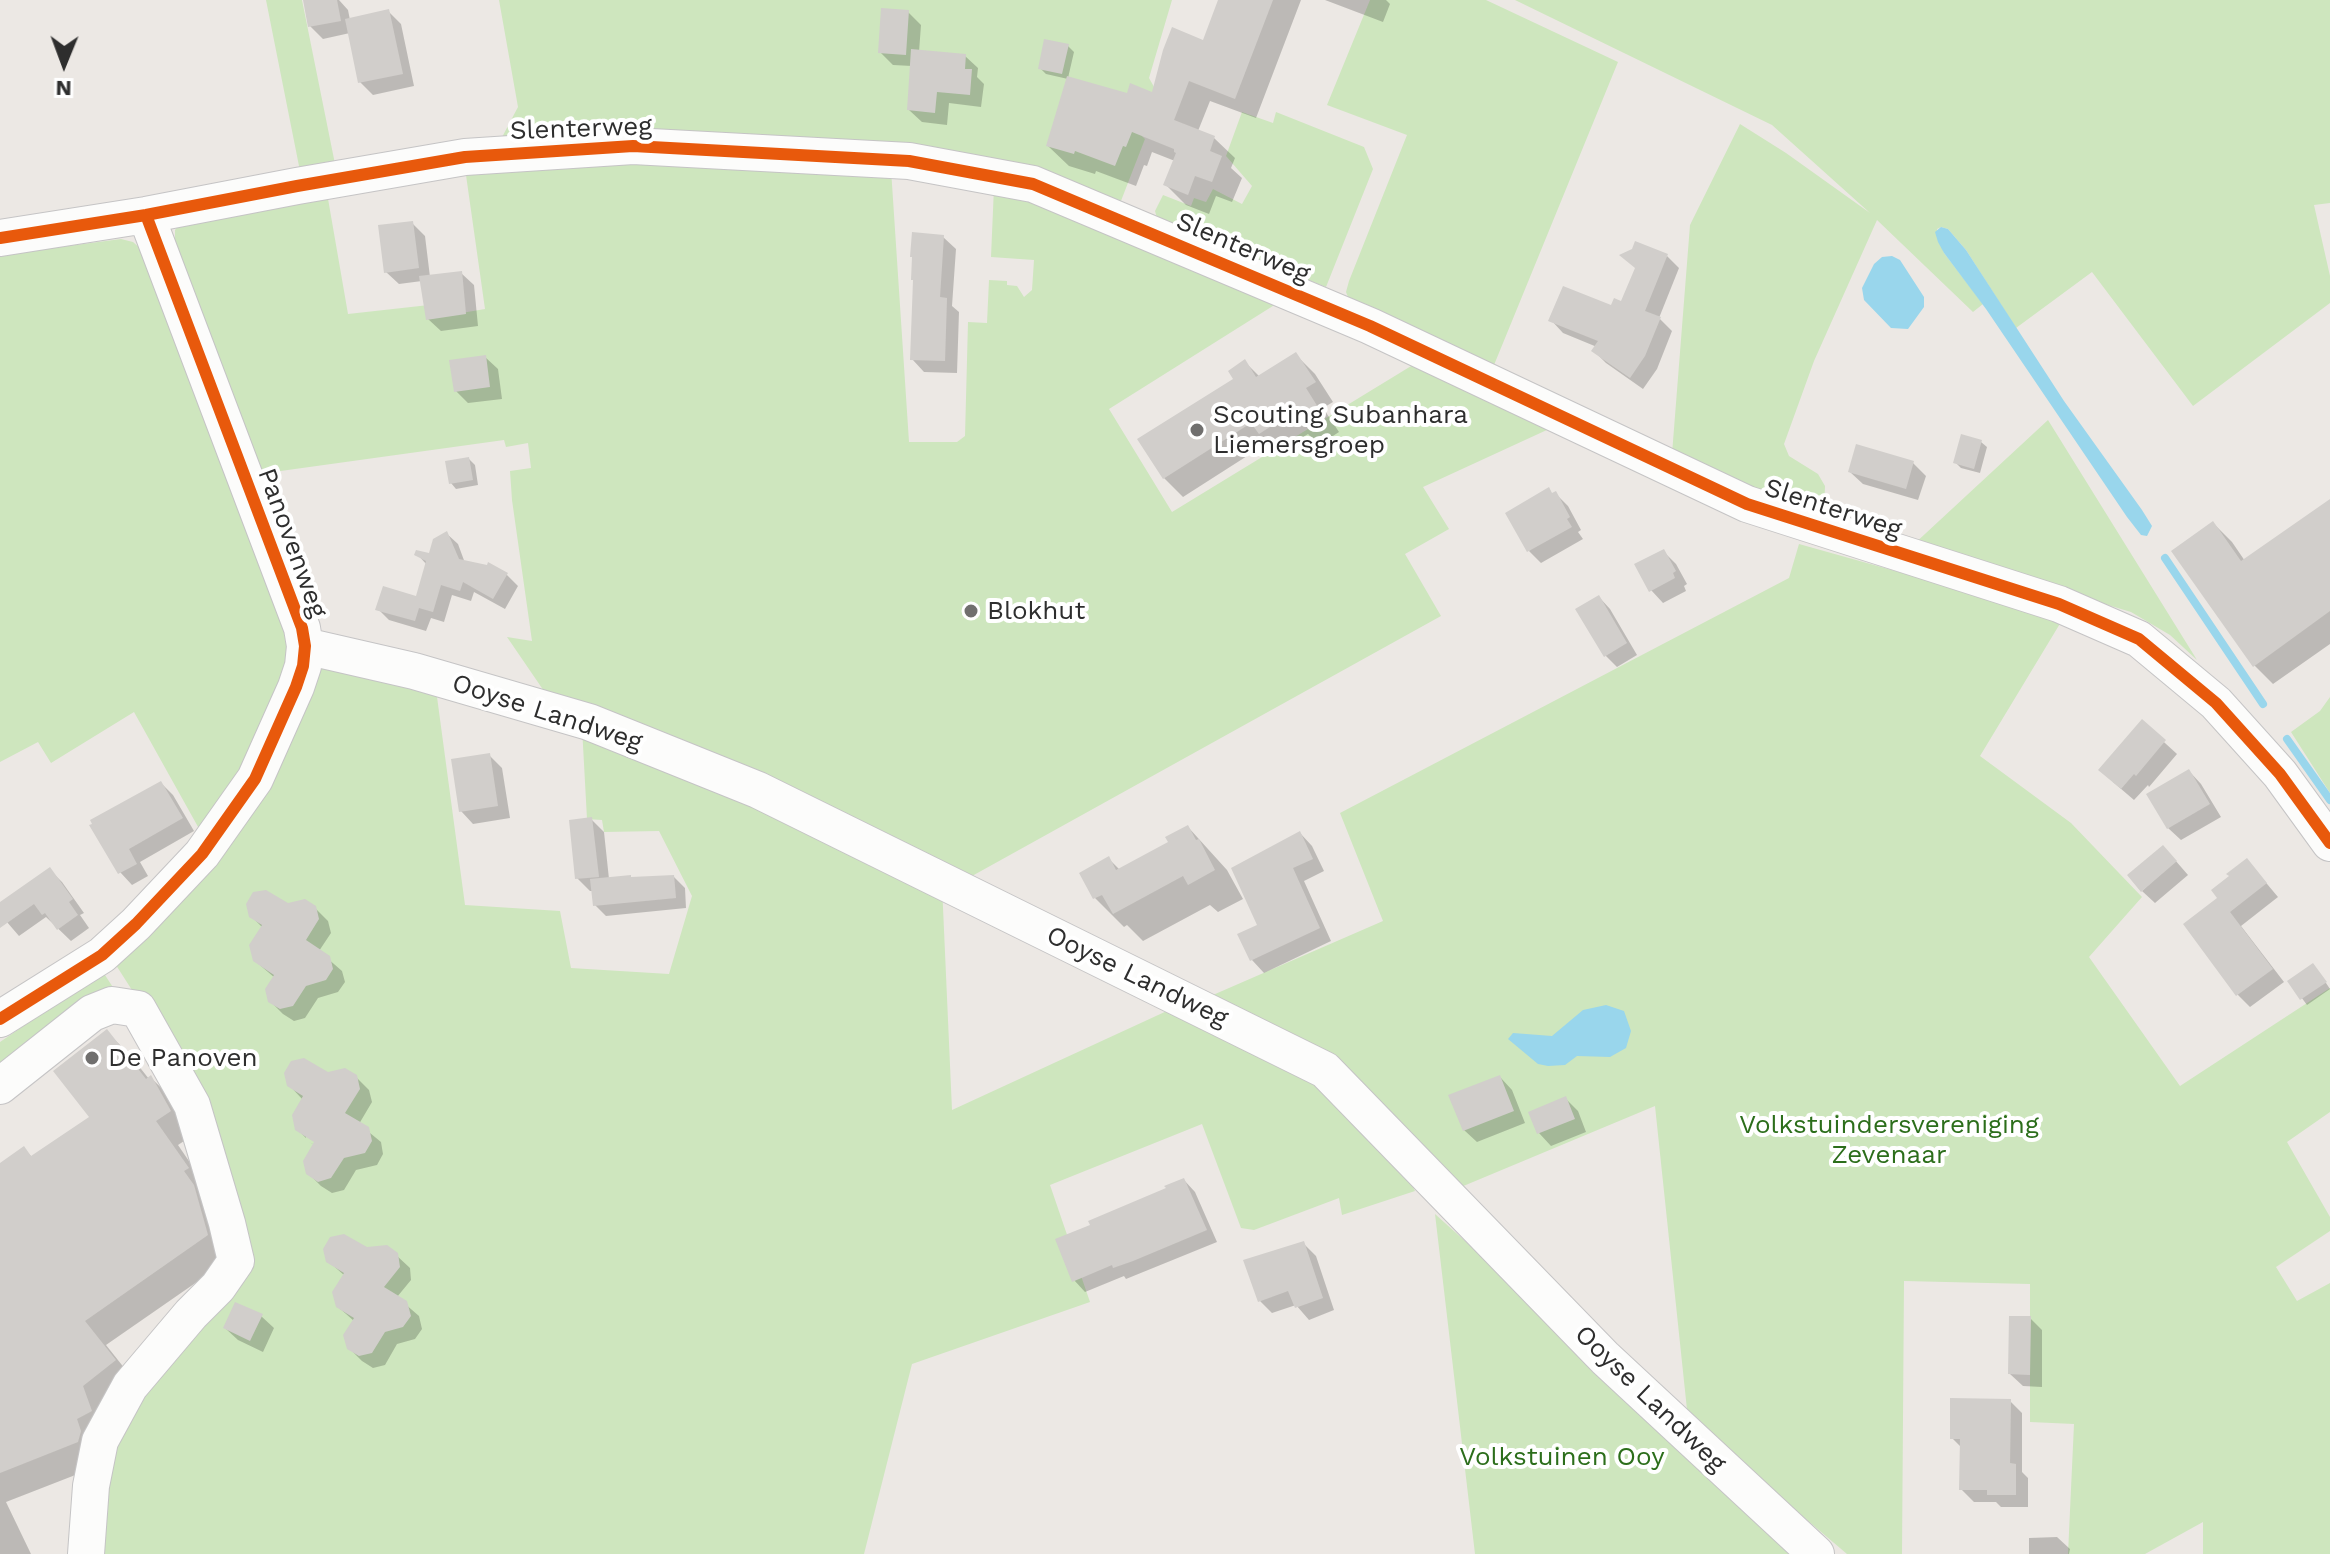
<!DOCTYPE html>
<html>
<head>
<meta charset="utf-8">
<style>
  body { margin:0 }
  #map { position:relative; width:2330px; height:1554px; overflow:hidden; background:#ece8e4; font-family:"Work Sans",sans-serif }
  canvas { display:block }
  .north { position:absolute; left:24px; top:24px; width:80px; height:80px; -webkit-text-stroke:6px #fff; paint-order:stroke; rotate:181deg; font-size:22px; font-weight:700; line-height:32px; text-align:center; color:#2e2e2e }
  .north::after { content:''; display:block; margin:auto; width:28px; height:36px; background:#2e2e2e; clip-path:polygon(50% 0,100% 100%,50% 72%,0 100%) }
</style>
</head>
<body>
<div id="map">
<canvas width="2330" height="1554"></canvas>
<div class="north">N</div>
</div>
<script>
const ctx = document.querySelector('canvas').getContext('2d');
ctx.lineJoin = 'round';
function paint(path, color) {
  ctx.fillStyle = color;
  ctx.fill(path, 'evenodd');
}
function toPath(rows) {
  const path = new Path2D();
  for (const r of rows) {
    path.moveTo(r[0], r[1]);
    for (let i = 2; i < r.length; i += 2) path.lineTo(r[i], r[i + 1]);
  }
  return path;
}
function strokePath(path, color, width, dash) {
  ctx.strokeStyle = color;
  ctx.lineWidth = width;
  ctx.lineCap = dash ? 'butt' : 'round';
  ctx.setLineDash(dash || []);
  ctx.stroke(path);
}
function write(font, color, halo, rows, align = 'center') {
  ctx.font = font + ' "Work Sans",sans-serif';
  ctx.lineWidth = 8;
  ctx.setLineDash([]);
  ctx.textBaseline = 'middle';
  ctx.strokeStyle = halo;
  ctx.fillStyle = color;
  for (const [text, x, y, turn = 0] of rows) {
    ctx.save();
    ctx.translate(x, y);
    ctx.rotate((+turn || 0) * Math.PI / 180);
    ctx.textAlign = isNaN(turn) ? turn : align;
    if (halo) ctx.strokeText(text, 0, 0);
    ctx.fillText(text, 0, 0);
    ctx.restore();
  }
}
paint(toPath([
  [266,0,302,0,335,164,300,171],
  [499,0,1172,0,1149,78,1158,94,1142,136,1145,139,1119,206,1079,186,500,141,518,107],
  [1370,0,1486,0,1618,62,1494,365,1348,297,1346,292,1349,281,1407,135,1327,105],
  [1515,0,2330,0,2330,203,2314,205,2330,276,2330,303,2193,406,2092,272,2016,328,1966,250,1948,229,1941,227,1937,229,1944,253,1983,304,1973,312,1877,220,1814,361,1784,444,1789,456,1818,474,1825,486,1824,513,1820,517,1672,454,1690,225,1740,124,1786,153,1870,213,1772,125],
  [1242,112,1273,123,1276,112,1364,147,1373,169,1326,287,1162,222,1157,218,1155,211,1163,195,1191,206,1194,198,1206,202,1213,189,1242,204,1252,186,1226,156],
  [567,158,891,169,909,442,957,442,965,436,968,322,987,323,989,280,1007,281,1007,285,1017,286,1024,297,1032,290,1034,260,991,257,994,187,1284,299,1109,409,1172,512,1421,360,1562,423,1423,487,1449,529,1405,554,1441,616,963,881,546,694,507,637,532,641,512,500,510,471,531,468,528,443,506,447,504,440,259,474,175,251,175,230,182,221,327,193,348,314,429,305,431,318,485,309,465,168],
  [121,239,133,242,149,256,293,651,246,767,202,834,134,712,51,763,38,742,0,762,0,255],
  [2048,420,2197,660,2170,635,2131,612,1912,546],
  [1799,544,1981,595,2061,622,1980,756,2071,823,2142,897,2089,957,2180,1086,2330,988,2330,1112,2287,1142,2330,1217,2330,1231,2276,1267,2297,1301,2330,1283,2330,1554,2203,1554,2203,1522,2145,1554,2068,1554,2074,1424,2030,1422,2030,1284,1904,1281,1902,1554,1847,1554,1688,1419,1655,1106,1461,1187,1206,998,1383,921,1340,813,1789,578],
  [323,665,435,682,465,905,560,911,571,968,669,974,692,896,659,831,604,832,602,820,587,819,582,727,942,885,952,1110,1182,1004,1300,1064,1385,1132,1415,1191,1342,1215,1339,1198,1254,1230,1241,1228,1202,1124,1050,1185,1090,1302,912,1364,864,1554,93,1554,124,1406,243,1276,196,1090,114,962],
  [2330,697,2330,793,2291,732,2320,711],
  [103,972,116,992,0,1073,0,1042],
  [1435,1214,1702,1454,1814,1554,1475,1554]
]), '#cee6be');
paint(toPath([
  [1941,227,1948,229,1966,250,2064,401,2142,510,2152,526,2147,536,2141,535,2127,517,1986,309,1944,253,1938,242,1935,232],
  [1892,256,1900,260,1924,297,1924,307,1908,329,1891,328,1864,300,1862,288,1874,264,1882,257],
  [1606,1005,1624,1011,1631,1031,1626,1048,1610,1057,1577,1056,1565,1065,1548,1066,1538,1064,1508,1039,1513,1033,1552,1036,1583,1010]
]), '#99d6ec');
paint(toPath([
  [305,0,339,0,348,10,350,20,389,12,401,24,414,86,373,95,360,82,350,33,323,39,310,26],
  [1220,0,1301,0,1256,118,1210,101,1198,131,1214,138,1235,158,1231,168,1242,178,1232,202,1216,196,1209,214,1186,205,1166,185,1175,161,1152,152,1147,166,1144,165,1136,186,1096,171,1095,174,1069,166,1048,146,1068,79,1046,74,1040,68,1068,46,1074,52,1068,78,1128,95,1154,94,1204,42],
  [1325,0,1386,0,1390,4,1383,22],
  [908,12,921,25,919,52,965,56,978,68,977,77,984,84,981,107,949,103,947,125,922,122,909,110,912,66,893,65,880,52],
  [412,223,425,236,430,277,461,273,474,285,478,326,441,331,428,319,422,281,399,284,386,272],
  [943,237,956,249,952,306,959,312,957,373,924,372,912,359],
  [1667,256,1679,268,1659,318,1672,331,1657,369,1643,389,1606,363,1594,351,1597,347,1563,333,1551,320,1612,308,1622,304],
  [1296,355,1315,374,1333,402,1323,408,1339,432,1319,445,1308,434,1279,452,1269,442,1183,497,1164,478,1235,379,1245,362,1260,377],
  [485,357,498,369,502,399,468,403,456,391],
  [1981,442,1987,447,1980,473,1961,468,1955,462],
  [469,459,475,465,478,485,456,489,451,483],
  [1913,463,1926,476,1918,500,1863,484,1850,472],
  [1556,494,1568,506,1581,530,1578,532,1583,539,1541,563,1529,551],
  [2330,501,2330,644,2273,684,2254,665,2213,523,2232,542,2245,561],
  [446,533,458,544,465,563,506,574,518,586,505,609,474,592,471,601,452,595,444,622,431,618,426,631,389,620,378,609,417,598,427,565,417,554,430,555],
  [1663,551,1676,564,1687,584,1684,586,1686,591,1663,603,1651,590],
  [1599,597,1610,609,1637,655,1617,667,1605,655],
  [2142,722,2177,754,2149,787,2148,785,2134,800,2113,782],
  [489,755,502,768,510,818,473,824,461,811],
  [2189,771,2201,784,2221,817,2181,840,2168,828],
  [161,783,173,795,194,831,140,862,148,876,132,885,120,872,92,826],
  [591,819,604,832,609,879,674,877,685,888,686,908,606,916,595,905,593,891,590,891,577,878],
  [1188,827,1227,870,1243,899,1218,912,1210,905,1143,941,1127,925,1124,927,1095,898,1082,874,1109,859,1120,870,1171,843],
  [1300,833,1312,846,1324,871,1304,881,1331,941,1264,973,1252,960,1260,926],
  [2175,860,2188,875,2155,903,2142,891],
  [2247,860,2278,897,2241,926,2284,982,2250,1007,2238,995,2186,924,2220,898],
  [49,869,62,882,84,913,80,915,89,928,71,941,46,917,19,936,0,914,0,904],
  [288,905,315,908,328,921,331,933,319,951,342,971,345,982,338,992,318,998,305,1018,294,1021,283,1014,270,1001,275,978,254,960,263,928,251,916],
  [2318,971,2330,989,2307,1005,2290,982],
  [107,1032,130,1055,149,1079,151,1078,174,1100,193,1135,178,1145,210,1192,230,1259,106,1345,137,1384,101,1465,6,1502,31,1554,0,1554,0,1165,24,1149,33,1158,92,1117],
  [328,1074,356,1077,369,1090,372,1102,359,1124,381,1142,383,1154,377,1165,356,1170,344,1190,332,1193,321,1186,308,1173,315,1145,309,1142,322,1149,324,1146,306,1134,306,1138,297,1129,303,1100,289,1085],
  [1500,1077,1512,1090,1525,1123,1477,1142,1464,1130],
  [1566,1099,1578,1111,1586,1132,1551,1146,1539,1133],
  [1184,1180,1195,1192,1217,1242,1126,1279,1124,1276,1085,1292,1074,1280],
  [1303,1243,1316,1256,1334,1310,1309,1320,1296,1305,1272,1313,1260,1301],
  [367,1249,396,1255,410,1268,411,1280,397,1297,419,1316,422,1329,415,1339,397,1344,385,1365,373,1368,362,1361,349,1348,354,1321,337,1306,345,1276,328,1261],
  [261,1316,274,1328,263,1352,238,1340,225,1328],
  [2030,1318,2042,1330,2042,1387,2023,1386,2010,1374],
  [2010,1401,2022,1413,2022,1472,2028,1478,2028,1507,2001,1507,1996,1502,1974,1502,1961,1489,1961,1447,1952,1438],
  [2057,1537,2070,1549,2069,1554,2029,1554,2029,1538]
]), '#0003');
strokePath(toPath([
  [2165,558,2263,704],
  [2287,739,2330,800]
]), '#99d6ec', 8);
paint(toPath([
  [303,0,337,0,341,21,308,27],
  [1218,0,1273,0,1235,99,1189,81,1174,120,1215,136,1210,151,1222,156,1212,182,1195,176,1188,195,1163,185,1176,153,1174,152,1174,149,1132,132,1126,147,1123,146,1115,166,1075,151,1074,154,1046,146,1067,76,1127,93,1130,83,1152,92,1163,50,1172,27,1203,40],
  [881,8,909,10,906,55,878,53],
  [389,9,403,74,358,83,345,19],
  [1044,39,1069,44,1062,74,1038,69],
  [911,49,966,54,965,69,972,69,970,95,937,92,935,113,907,110],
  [413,221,419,268,384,273,378,225],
  [912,232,944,235,940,297,947,298,945,361,910,360,913,280,911,280,912,257,910,257],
  [1635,241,1668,254,1645,311,1661,317,1645,356,1630,378,1591,351,1598,341,1548,321,1563,286,1611,305,1614,298,1621,301,1635,268,1619,255,1632,249],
  [462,271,466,314,426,320,419,276],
  [1296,352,1316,382,1306,388,1321,412,1298,427,1290,414,1259,434,1251,423,1163,479,1137,439,1233,379,1228,371,1245,359,1256,377],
  [486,355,490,387,454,392,449,360],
  [1961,434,1982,440,1974,469,1953,463],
  [1856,444,1914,461,1906,489,1848,472],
  [469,457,473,480,449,484,445,461],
  [1549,487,1552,493,1556,491,1570,517,1567,519,1572,527,1527,552,1505,513],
  [2330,499,2330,611,2253,667,2171,551,2213,521,2241,561],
  [447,531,459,559,487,565,488,562,508,573,493,599,463,582,460,591,441,585,433,612,419,608,415,621,375,610,383,586,416,596,426,561,414,555,416,550,429,553,433,539],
  [1664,549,1676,571,1673,573,1675,578,1649,592,1634,564],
  [1599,595,1627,643,1604,657,1575,609],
  [2142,719,2166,740,2136,776,2134,774,2121,789,2098,770],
  [490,753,498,806,459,812,451,759],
  [2189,769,2210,804,2167,829,2146,794],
  [161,781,183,818,129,849,137,864,118,874,89,825,92,824,90,820],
  [592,817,599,877,575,879,569,820],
  [1188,825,1196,840,1199,839,1215,870,1188,885,1183,876,1113,914,1102,895,1093,899,1079,873,1109,856,1116,870,1168,842,1165,837],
  [1300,831,1313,859,1293,868,1320,928,1250,961,1237,934,1257,925,1231,868],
  [2163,845,2177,861,2141,892,2127,875],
  [2247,858,2267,883,2230,912,2273,969,2236,996,2183,924,2217,898,2211,890,2229,876,2226,874],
  [50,867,73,899,69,902,78,915,57,930,45,913,42,915,34,904,0,928,0,902],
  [631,875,631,877,674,875,676,898,593,906,590,879],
  [266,890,288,903,305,899,316,906,319,919,306,940,330,956,333,969,326,980,306,986,293,1006,280,1009,268,1002,265,989,274,975,253,961,249,945,262,925,249,917,246,904,253,892],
  [2313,963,2327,982,2300,1000,2287,981],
  [107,1029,146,1079,151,1075,171,1111,156,1121,189,1168,184,1171,194,1185,208,1235,85,1321,116,1360,83,1386,92,1411,77,1419,81,1431,78,1442,0,1473,0,1163,24,1146,31,1156,89,1117,53,1071],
  [304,1058,328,1072,345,1068,357,1075,360,1089,345,1113,369,1127,372,1141,365,1153,344,1158,331,1178,318,1182,306,1174,303,1161,314,1142,295,1130,292,1115,303,1096,287,1086,284,1073,291,1061],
  [1500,1075,1514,1111,1463,1131,1448,1095],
  [1566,1096,1575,1119,1537,1134,1528,1112],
  [1184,1178,1207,1230,1133,1261,1113,1268,1112,1265,1072,1282,1055,1239,1090,1225,1088,1221,1166,1188,1164,1186],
  [344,1234,367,1247,387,1245,398,1253,400,1267,384,1287,407,1301,411,1316,403,1327,385,1332,372,1353,359,1356,347,1349,343,1335,354,1318,336,1307,332,1292,344,1273,326,1262,323,1249,330,1237],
  [1304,1241,1323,1298,1295,1308,1288,1291,1258,1302,1243,1260],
  [235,1302,263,1314,250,1341,223,1328],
  [2009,1316,2031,1316,2030,1375,2008,1374],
  [1950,1398,2011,1399,2010,1463,2016,1464,2016,1495,1987,1495,1987,1490,1959,1490,1960,1439,1950,1439]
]), '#d1cecb');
const minor = toPath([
  [0,238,146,215,297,186,465,157,633,146,909,161,1033,184,1370,326,1747,504,2059,604,2139,639,2216,703,2280,774,2330,843],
  [305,646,414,671,589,722,758,790,1325,1070,1605,1358,1816,1554],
  [0,1019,102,955,136,924,202,854,255,779,296,687,303,666,305,646,302,628,146,215],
  [0,1086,92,1013,112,1005,138,1009,192,1105,227,1223,236,1261,218,1287,191,1314,130,1386,100,1441,91,1486,86,1554]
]);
strokePath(minor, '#c5c4c5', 38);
strokePath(minor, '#fcfcfb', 36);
strokePath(toPath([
  [0,238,146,215,297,186,465,157,633,146,909,161,1033,184,1370,326,1747,504,2059,604,2139,639,2216,703,2280,774,2330,843],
  [0,1019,102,955,136,924,202,854,255,779,296,687,303,666,305,646,302,628,146,215]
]), '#e8590c', 12);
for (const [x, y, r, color] of [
  [1197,430,8,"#706f6e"],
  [971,611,8,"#706f6e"],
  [92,1058,8,"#706f6e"]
]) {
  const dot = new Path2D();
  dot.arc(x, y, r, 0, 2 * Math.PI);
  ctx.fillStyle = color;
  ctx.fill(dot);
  strokePath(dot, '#fff', 3);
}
write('26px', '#2e2e2e', '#fff', [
  ["Slenterweg",581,129,-2],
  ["Slenterweg",1243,248,23],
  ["Slenterweg",1833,509,18],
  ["Panovenweg",292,543,70],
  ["Ooyse Landweg",547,713,18],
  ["Ooyse Landweg",1137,977,26],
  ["Ooyse Landweg",1650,1399,44]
]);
write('26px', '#2e2e2e', '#fff', [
  ["Scouting Subanhara",1213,415],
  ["Liemersgroep",1213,445],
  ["Blokhut",987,611],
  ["De Panoven",108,1058]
], 'left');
write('26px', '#2c6e1b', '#fff', [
  ["Volkstuindersvereniging",1889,1125],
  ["Zevenaar",1889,1155],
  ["Volkstuinen Ooy",1562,1457]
]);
</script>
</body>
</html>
